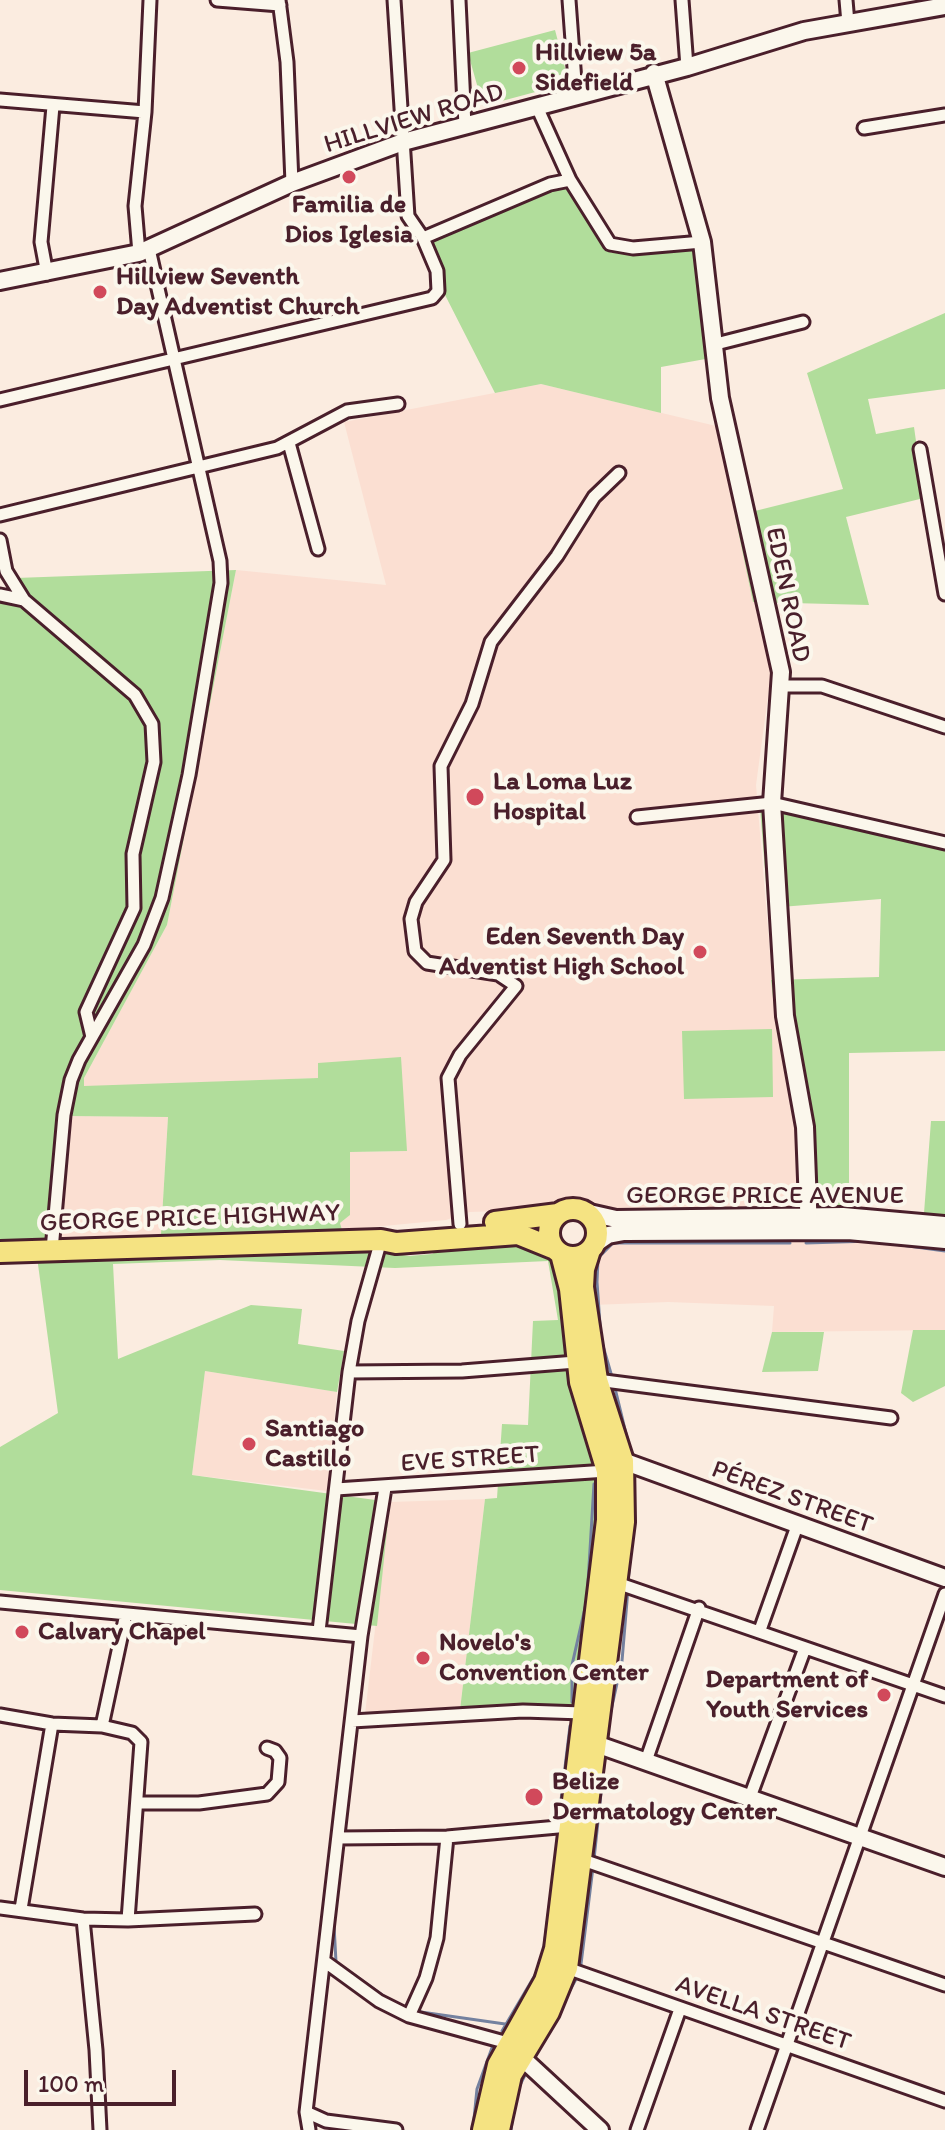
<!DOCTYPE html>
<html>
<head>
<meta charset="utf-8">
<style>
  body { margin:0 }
  #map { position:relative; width:945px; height:2130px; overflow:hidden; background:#fbece0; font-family:Itim,sans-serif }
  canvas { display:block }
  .scale { position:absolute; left:24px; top:2070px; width:152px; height:36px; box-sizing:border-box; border:4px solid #4a1f2b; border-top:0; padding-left:10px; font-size:24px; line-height:28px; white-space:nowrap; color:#4a1f2b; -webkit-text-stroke:6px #fbf7ec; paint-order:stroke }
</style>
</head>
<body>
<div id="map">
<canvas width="945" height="2130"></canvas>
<div class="scale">100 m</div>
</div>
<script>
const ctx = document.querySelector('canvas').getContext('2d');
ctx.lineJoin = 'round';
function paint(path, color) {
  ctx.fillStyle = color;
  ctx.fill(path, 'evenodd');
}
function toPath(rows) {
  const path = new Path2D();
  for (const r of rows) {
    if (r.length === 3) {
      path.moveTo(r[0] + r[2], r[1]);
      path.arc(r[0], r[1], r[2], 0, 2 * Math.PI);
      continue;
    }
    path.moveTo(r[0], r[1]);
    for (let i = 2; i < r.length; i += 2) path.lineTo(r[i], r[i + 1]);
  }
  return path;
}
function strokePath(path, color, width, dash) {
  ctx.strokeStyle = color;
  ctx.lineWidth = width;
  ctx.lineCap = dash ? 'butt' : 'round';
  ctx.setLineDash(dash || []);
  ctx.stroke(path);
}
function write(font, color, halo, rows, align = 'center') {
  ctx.font = font + ' Itim,sans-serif';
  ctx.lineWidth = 8;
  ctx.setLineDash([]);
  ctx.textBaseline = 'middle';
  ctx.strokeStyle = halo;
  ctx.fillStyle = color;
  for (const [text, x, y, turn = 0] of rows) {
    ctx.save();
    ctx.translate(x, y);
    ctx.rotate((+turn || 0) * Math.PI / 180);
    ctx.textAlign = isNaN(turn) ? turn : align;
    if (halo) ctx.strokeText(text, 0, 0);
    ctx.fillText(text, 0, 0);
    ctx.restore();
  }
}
paint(toPath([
  [541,384,716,426,771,674,756,785,776,1026,799,1135,805,1207,611,1210,567,1197,529,1210,470,1212,446,1220,342,1230,340,1223,350,1215,350,1152,406,1151,319,1063,318,1078,84,1087,84,1078,167,925,236,570,386,585,344,422],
  [65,1116,168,1117,161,1234,54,1241],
  [630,1238,669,1243,863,1238,945,1245,945,1330,772,1332,774,1306,668,1302,593,1305,591,1268,598,1250,613,1239],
  [205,1371,337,1392,327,1491,192,1475],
  [485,1499,460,1710,365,1714,390,1502]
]), '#fbdfd2');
paint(toPath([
  [555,30,569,83,483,106,468,53],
  [565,185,611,253,696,245,711,358,661,367,661,413,541,384,495,393,444,293,428,242],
  [945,313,945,389,868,399,876,434,914,427,924,498,846,517,869,605,753,602,735,516,843,489,807,373],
  [236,570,167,925,84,1078,84,1086,318,1078,318,1063,401,1057,407,1151,350,1152,350,1215,340,1223,342,1230,161,1234,168,1117,65,1116,54,1241,0,1243,0,600,27,601,16,578],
  [760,808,945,845,945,1051,849,1053,849,1207,805,1207,799,1135,776,1026,771,980,879,977,881,899,768,908],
  [772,1029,773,1097,684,1099,682,1031],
  [931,1121,945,1121,945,1217,924,1213],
  [509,1239,541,1249,557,1266,596,1460,599,1497,588,1607,576,1667,576,1705,460,1710,485,1499,497,1498,502,1424,528,1425,533,1321,558,1320,548,1261,395,1268,220,1260,113,1264,118,1359,251,1305,302,1309,298,1344,344,1351,337,1392,205,1371,192,1475,390,1502,377,1626,0,1590,0,1447,58,1413,37,1257,345,1246,409,1256,432,1254,447,1246],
  [913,1330,945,1330,945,1386,913,1402,901,1393],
  [772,1332,824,1332,818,1371,762,1372]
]), '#b1dd9b');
strokePath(toPath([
  [806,1243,872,1241,945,1251],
  [612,1377,601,1339,597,1282,598,1258,613,1243,790,1243],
  [614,1384,630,1450],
  [633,1474,634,1514],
  [628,1582,632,1537],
  [572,1702,572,1665,587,1599,594,1484],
  [608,1724,622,1661,628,1589],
  [559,1817,570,1726],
  [594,1859,605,1755],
  [334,1925,336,1962,385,1997],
  [565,1999,580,1972,593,1867],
  [414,2011,505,2024],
  [502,2031,538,1970,543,1955,558,1839],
  [517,2091,528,2069],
  [473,2129,477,2089,493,2045],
  [511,2130,514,2106]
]), '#74819f', 3);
const street = toPath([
  [217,0,280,5],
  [279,0,287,62,292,183],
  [459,0,465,126],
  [569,0,576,95],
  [682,0,687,67],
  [846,0,848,23],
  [0,100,145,112],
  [537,107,570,180,610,244,633,248,702,242],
  [864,128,945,115],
  [423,238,550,184,570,180],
  [139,253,135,206,145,112,150,0],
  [47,274,41,242,53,106],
  [712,345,803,322],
  [0,400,432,298,438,291,437,271,423,238,408,216,394,0],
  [289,443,318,549],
  [920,449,945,594],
  [0,515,277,448,347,411,398,404],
  [0,540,6,571,24,600,135,695,152,724,154,762,133,854,134,908,86,1012,92,1037],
  [0,595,24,600],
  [781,686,822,686,945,727],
  [637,817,772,803,945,843],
  [460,1224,448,1078,460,1055,516,986,498,974,427,963,415,951,411,919,416,902,444,860,441,766,472,704,491,642,557,556,594,497,619,473],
  [52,1250,64,1115,71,1080,79,1060,144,945,162,898,189,775,221,583,220,561,149,249],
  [349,1372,462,1371,576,1362],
  [597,1380,891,1418],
  [336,1489,607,1471],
  [617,1583,945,1696],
  [0,1602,361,1636],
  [760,1630,797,1526],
  [319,1631,349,1372,358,1321,381,1240],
  [0,1715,52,1724,102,1726,132,1733,141,1742,128,1920],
  [352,1721,523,1711,583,1713],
  [102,1726,126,1614],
  [646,1761,699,1608],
  [750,1797,805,1648],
  [138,1803,199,1803,267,1794,278,1782,280,1758,275,1751,267,1748],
  [338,1838,447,1837,569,1826],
  [583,1860,945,1985],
  [0,1908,83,1919,128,1920,255,1914],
  [21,1909,52,1724],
  [83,1919,96,2050,100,2130],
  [324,1961,379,2001,409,2016,508,2043],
  [567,1968,945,2101],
  [409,2016,426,1978,437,1938,447,1837],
  [306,2112,326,2121,396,2130],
  [309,2130,306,2112,361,1636,385,1488],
  [637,2130,680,2009],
  [757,2130,945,1594]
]);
const secondary = toPath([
  [654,73,702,242,720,398,781,672,772,803,785,1016,805,1127,809,1231],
  [0,281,139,253,292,183,403,142,687,67,804,31,945,6],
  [585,1212,616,1219,843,1216,945,1225],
  [595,1244,608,1235,624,1232,848,1231,945,1240],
  [623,1461,945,1578],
  [596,1744,945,1867],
  [520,2056,600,2130]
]);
const highway = toPath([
  [573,1233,24],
  [495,1222,558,1214],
  [0,1252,381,1240,396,1243,518,1234,555,1249],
  [483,2130,498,2065,545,1981,555,1949,607,1520,607,1471,580,1382,570,1289,561,1254],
  [499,2130,511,2075,549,2012,567,1968,624,1522,623,1461,597,1380,583,1287,584,1269,590,1250]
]);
strokePath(street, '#4a1f2b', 17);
strokePath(secondary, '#4a1f2b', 22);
strokePath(highway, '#4a1f2b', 26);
strokePath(street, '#fbf7ec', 11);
strokePath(secondary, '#fbf7ec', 16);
strokePath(highway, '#f5e382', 20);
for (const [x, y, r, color] of [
  [519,68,8,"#d1495b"],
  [349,177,8,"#d1495b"],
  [100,292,8,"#d1495b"],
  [475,797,10,"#d1495b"],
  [700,952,8,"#d1495b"],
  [249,1444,8,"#d1495b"],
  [22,1632,8,"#d1495b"],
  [423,1658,8,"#d1495b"],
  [884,1695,8,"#d1495b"],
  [534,1797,10,"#d1495b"]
]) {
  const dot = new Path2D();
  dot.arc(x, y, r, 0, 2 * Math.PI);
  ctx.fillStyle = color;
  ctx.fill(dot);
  strokePath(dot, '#fbf7ec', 3);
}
write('bold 26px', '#4a1f2b', '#fbf7ec', [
  ["Hillview 5a",535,53],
  ["Sidefield",535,83],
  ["Familia de",349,205,"center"],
  ["Dios Iglesia",349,235,"center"],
  ["Hillview Seventh",116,277],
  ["Day Adventist Church",116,307],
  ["La Loma Luz",493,782],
  ["Hospital",493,812],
  ["Eden Seventh Day",684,937,"right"],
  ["Adventist High School",684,967,"right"],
  ["Santiago",265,1429],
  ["Castillo",265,1459],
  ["Calvary Chapel",38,1632],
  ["Novelo's",439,1643],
  ["Convention Center",439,1673],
  ["Department of",868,1680,"right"],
  ["Youth Services",868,1710,"right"],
  ["Belize",552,1782],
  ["Dermatology Center",552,1812]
], 'left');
write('26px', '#4a1f2b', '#fbf7ec', [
  ["HILLVIEW ROAD",414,119,-17],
  ["EDEN ROAD",787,595,78],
  ["GEORGE PRICE AVENUE",765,1196],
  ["GEORGE PRICE HIGHWAY",190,1219,-2],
  ["EVE STREET",470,1460,-4],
  ["PÉREZ STREET",792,1498,20],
  ["AVELLA STREET",763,2014,19]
]);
</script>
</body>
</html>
